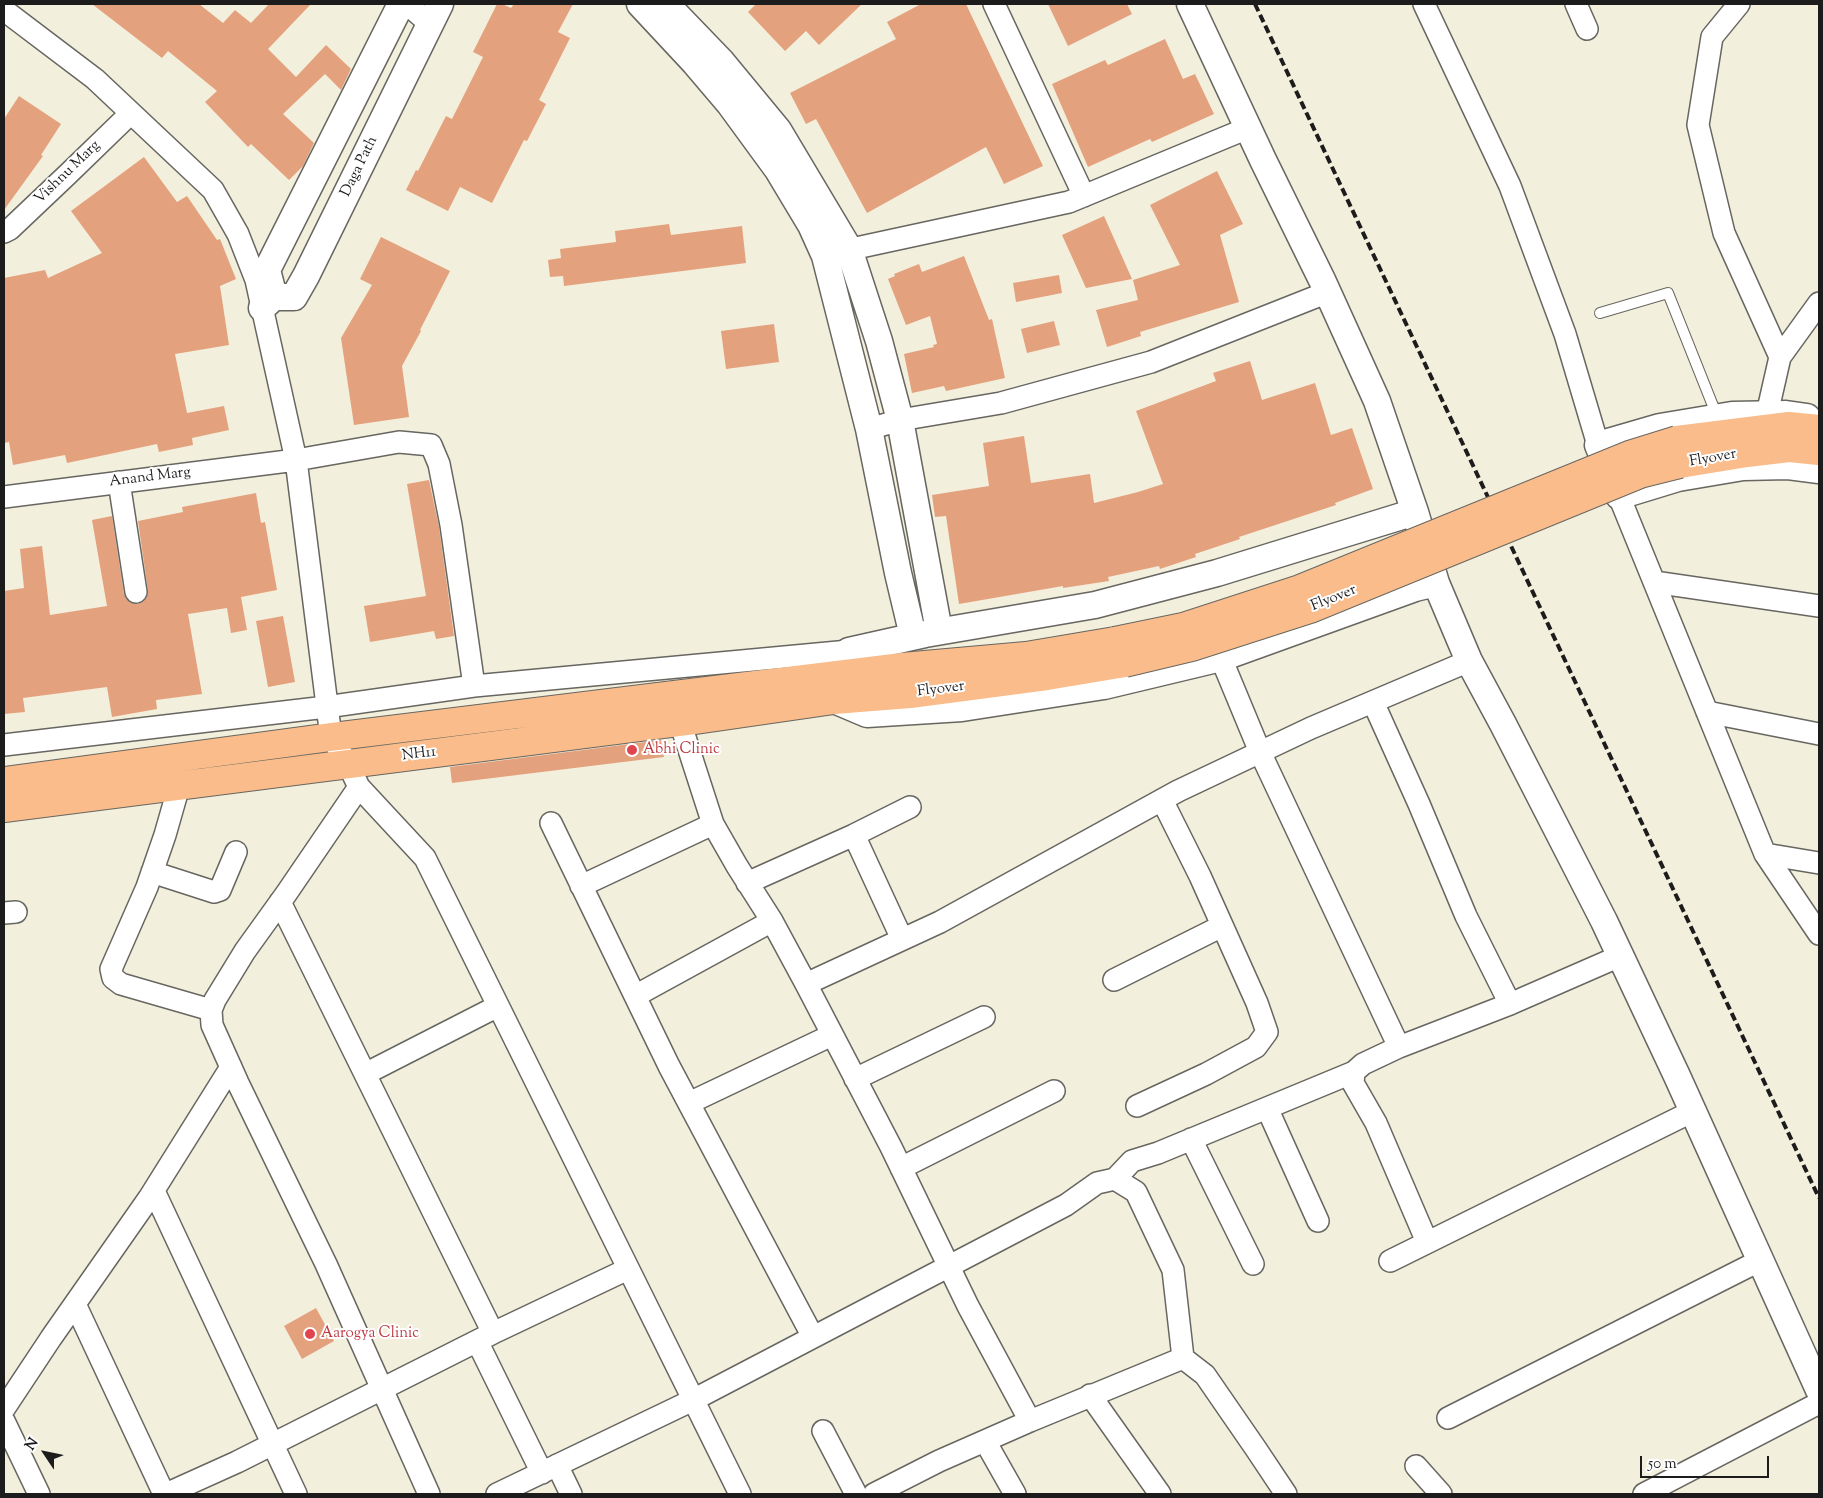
<!DOCTYPE html>
<html>
<head>
<meta charset="utf-8">
<style>
  body { margin:0 }
  #map { position:relative; width:1823px; height:1498px; overflow:hidden; background:#f3efdd; font-family:"Sorts Mill Goudy",serif }
  canvas { display:block }
  .frame { position:absolute; inset:0; border:5px solid #1c1c1c; pointer-events:none }
  .north { position:absolute; left:20px; top:1428px; width:50px; height:50px; -webkit-text-stroke:4px #fff; paint-order:stroke; rotate:304deg; font-size:14px; font-weight:700; line-height:20px; text-align:center; color:#1c1c1c }
  .north::after { content:''; display:block; margin:auto; width:18px; height:22px; background:#1c1c1c; clip-path:polygon(50% 0,100% 100%,50% 72%,0 100%) }
  .scale { position:absolute; left:1640px; top:1456px; width:129px; height:22px; box-sizing:border-box; border:2px solid #1c1c1c; border-top:0; padding-left:6px; font-size:15px; line-height:18px; white-space:nowrap; color:#1c1c1c; -webkit-text-stroke:4px #fff; paint-order:stroke }
</style>
</head>
<body>
<div id="map">
<canvas width="1823" height="1498"></canvas>
<div class="frame"></div>
<div class="north">N</div>
<div class="scale">50 m</div>
</div>
<script>
const ctx = document.querySelector('canvas').getContext('2d');
ctx.lineJoin = 'round';
function paint(path, color) {
  ctx.fillStyle = color;
  ctx.fill(path, 'evenodd');
}
function toPath(rows) {
  const path = new Path2D();
  for (const r of rows) {
    path.moveTo(r[0], r[1]);
    for (let i = 2; i < r.length; i += 2) path.lineTo(r[i], r[i + 1]);
  }
  return path;
}
function strokePath(path, color, width, dash) {
  ctx.strokeStyle = color;
  ctx.lineWidth = width;
  ctx.lineCap = dash ? 'butt' : 'round';
  ctx.setLineDash(dash || []);
  ctx.stroke(path);
}
function write(font, color, halo, rows, align = 'center') {
  ctx.font = font + ' "Sorts Mill Goudy",serif';
  ctx.lineWidth = 4;
  ctx.setLineDash([]);
  ctx.textBaseline = 'middle';
  ctx.strokeStyle = halo;
  ctx.fillStyle = color;
  for (const [text, x, y, turn = 0] of rows) {
    ctx.save();
    ctx.translate(x, y);
    ctx.rotate((+turn || 0) * Math.PI / 180);
    ctx.textAlign = isNaN(turn) ? turn : align;
    if (halo) ctx.strokeText(text, 0, 0);
    ctx.fillText(text, 0, 0);
    ctx.restore();
  }
}
paint(toPath([
  [92,4,199,4,223,23,235,10,251,23,269,4,311,4,268,49,296,77,326,45,351,69,341,90,325,74,283,114,314,143,303,166,289,180,251,144,248,147,205,102,217,91,168,51,162,58],
  [497,4,502,4,511,8,514,4,573,4,558,32,570,38,539,100,546,104,527,141,524,140,492,203,460,187,448,211,406,190,416,170,418,171,446,116,452,119,483,57,473,52],
  [756,4,862,4,819,45,806,31,785,51,748,12],
  [921,4,966,4,1043,166,1004,184,986,147,867,213,816,119,806,124,790,93,896,39,887,22],
  [1048,4,1127,4,1132,14,1068,46],
  [1165,39,1183,79,1195,74,1214,114,1152,142,1150,139,1088,167,1052,84,1105,60,1108,65],
  [19,96,61,124,41,155,43,156,4,210,4,119],
  [144,157,177,202,187,196,217,240,220,239,236,279,220,286,229,345,175,354,187,413,224,406,229,430,192,438,193,445,159,452,157,444,67,463,65,455,13,465,9,442,4,443,4,278,45,270,48,278,102,253,71,211],
  [1217,171,1243,224,1220,235,1239,302,1140,332,1141,336,1107,347,1096,310,1138,300,1133,280,1180,265,1150,205],
  [1104,216,1132,279,1086,288,1062,235],
  [669,224,671,235,742,226,746,263,564,286,563,276,550,277,548,260,561,258,560,249,616,242,615,231],
  [381,237,450,271,420,330,421,331,402,366,409,417,354,425,341,338,372,285,360,279],
  [964,256,989,320,992,319,1005,378,946,391,944,386,912,393,904,354,934,347,933,345,937,344,930,316,906,325,888,279,895,276,894,274,919,264,922,272],
  [1059,275,1062,293,1016,302,1013,283],
  [1054,321,1060,345,1027,353,1021,329],
  [774,324,779,362,726,369,721,331],
  [1250,361,1262,400,1315,383,1331,435,1352,428,1373,489,1335,503,1336,505,1239,537,1240,539,1195,554,1196,557,1160,569,1159,566,1108,577,1109,581,1063,588,1063,586,959,604,946,516,935,517,932,495,989,486,983,443,1024,436,1031,483,1090,474,1094,503,1138,492,1163,484,1136,411,1216,381,1213,373],
  [429,480,439,527,454,636,436,639,434,631,370,642,364,606,426,596,407,484],
  [256,493,261,523,265,522,277,590,241,597,247,630,231,633,227,608,188,614,202,694,156,700,157,709,112,717,107,687,23,698,25,712,4,714,4,591,24,588,20,549,42,546,50,615,107,606,92,520,112,516,124,594,126,599,131,603,138,604,143,602,147,597,148,591,138,521,183,512,182,507],
  [283,616,295,682,268,687,256,621],
  [661,740,664,757,452,783,450,767],
  [316,1308,334,1341,302,1359,284,1326]
]), '#e4a17d');
const service = toPath([
  [1600,313,1668,293,1717,416]
]);
const minor = toPath([
  [407,4,430,24],
  [994,4,1084,196],
  [1424,4,1510,186,1565,334,1598,445],
  [1576,4,1587,29],
  [1739,4,1712,37,1698,125,1724,233,1780,357],
  [4,10,95,79,213,190,238,234,256,280,296,460,331,737,348,764,359,787,425,858,740,1494],
  [4,232,10,229,67,175,131,113],
  [833,253,1069,202,1248,128],
  [1767,414,1780,357,1819,303],
  [869,429,900,420,1001,403,1151,362,1328,292],
  [119,482,136,592],
  [1619,496,1765,854,1819,934],
  [4,497,296,460,399,442,431,445,439,464,451,525,474,686],
  [1654,582,1819,606],
  [1221,658,1260,752,1399,1047],
  [1373,702,1419,804,1466,916,1510,1004],
  [1707,712,1819,734],
  [680,722,713,824,737,866,772,921,806,984,891,1147,968,1306,1030,1421],
  [4,745,326,707,474,686,849,651],
  [179,786,165,835,147,887,111,969,113,978,121,984,211,1010],
  [359,787,286,894,245,951,215,1000,211,1010,212,1025,238,1083,326,1264,429,1494],
  [551,823,669,1066,813,1337],
  [854,835,910,807],
  [1765,854,1819,863],
  [152,872,214,892,220,890,236,852],
  [747,883,854,835,902,939],
  [581,886,713,824],
  [280,902,493,1333],
  [4,913,16,912],
  [1114,980,1222,926],
  [806,984,940,922,1178,791,1311,728,1469,661],
  [635,996,772,921],
  [1354,1072,1353,1083,1376,1123,1427,1242],
  [365,1074,498,1006],
  [855,1079,984,1017],
  [689,1103,832,1035],
  [1137,1106,1206,1074,1256,1047,1267,1032,1257,1003,1200,876,1162,800],
  [1267,1108,1318,1221],
  [1191,1139,1253,1264],
  [901,1168,1054,1091],
  [1115,1179,1132,1161,1158,1153,1354,1072,1363,1064,1399,1047,1510,1004,1620,956],
  [154,1191,296,1494],
  [1390,1261,1693,1111],
  [75,1304,164,1494],
  [477,1341,542,1473],
  [1090,1395,1160,1494],
  [4,1409,51,1338,149,1198,231,1067],
  [1448,1418,1761,1260],
  [4,1421,39,1494],
  [823,1431,856,1494],
  [985,1441,1015,1494],
  [557,1465,571,1494],
  [1416,1466,1441,1494],
  [166,1494,237,1462,493,1333,628,1269],
  [497,1494,693,1400,1066,1205,1097,1183,1115,1179,1136,1192,1173,1270,1183,1358],
  [874,1494,939,1461,1030,1421,1183,1358,1205,1375,1256,1449,1286,1494],
  [1644,1494,1819,1403]
]);
const tertiary = toPath([
  [640,4,695,63,729,103,778,170,811,225,825,256,869,429,898,573,913,636],
  [666,4,721,61,778,130,849,249,879,341,900,420,939,631],
  [1190,4,1263,160,1323,282,1377,401,1415,512,1436,583,1469,661,1503,724,1604,921,1677,1076,1819,1390],
  [274,297,267,270,401,4],
  [262,308,274,297,294,297,306,276,440,4],
  [1807,417,1786,414,1732,415,1660,427,1598,445,1619,496,1678,478,1743,467,1788,466,1819,470],
  [837,676,849,651,925,634,1095,605,1217,573,1415,512],
  [834,700,867,714,962,708,1104,686,1221,658,1415,588,1436,583]
]);
const trunk = toPath([
  [1677,440,1789,426,1819,429],
  [1680,464,1747,453,1789,448,1819,451],
  [4,781,331,737,902,667,1026,656,1115,641],
  [4,808,694,720,834,700,910,694,1047,676,1125,663]
]);
strokePath(service, '#676660', 12);
strokePath(minor, '#676660', 24);
strokePath(tertiary, '#676660', 29);
strokePath(trunk, '#676660', 30);
strokePath(service, '#fff', 10);
strokePath(minor, '#fff', 21);
strokePath(tertiary, '#fff', 26);
strokePath(trunk, '#f9bc8a', 28);
strokePath(toPath([
  [1255,4,1819,1198]
]), '#1c1c1c', 4, [8, 4]);
const trunkBridge = toPath([
  [1115,641,1183,627,1300,589,1632,454,1677,440],
  [1125,663,1192,647,1310,609,1640,474,1680,464]
]);
strokePath(trunkBridge, '#676660', 30, []);
strokePath(trunkBridge, '#f9bc8a', 28);
for (const [x, y, r, color] of [
  [632,750,6,"#e0444e"],
  [310,1334,6,"#e0444e"]
]) {
  const dot = new Path2D();
  dot.arc(x, y, r, 0, 2 * Math.PI);
  ctx.fillStyle = color;
  ctx.fill(dot);
  strokePath(dot, '#fff', 2);
}
write('15px', '#1c1c1c', '#fff', [
  ["Daga Path",360,167,-64],
  ["Vishnu Marg",68,173,-44],
  ["Flyover",1713,459,-10],
  ["Anand Marg",150,478,-7],
  ["Flyover",1334,599,-22],
  ["Flyover",941,690,-7],
  ["NH11",419,755,-7]
]);
write('15px', '#be3a42', '#fff', [
  ["Abhi Clinic",643,750],
  ["Aarogya Clinic",321,1334]
], 'left');
</script>
</body>
</html>
